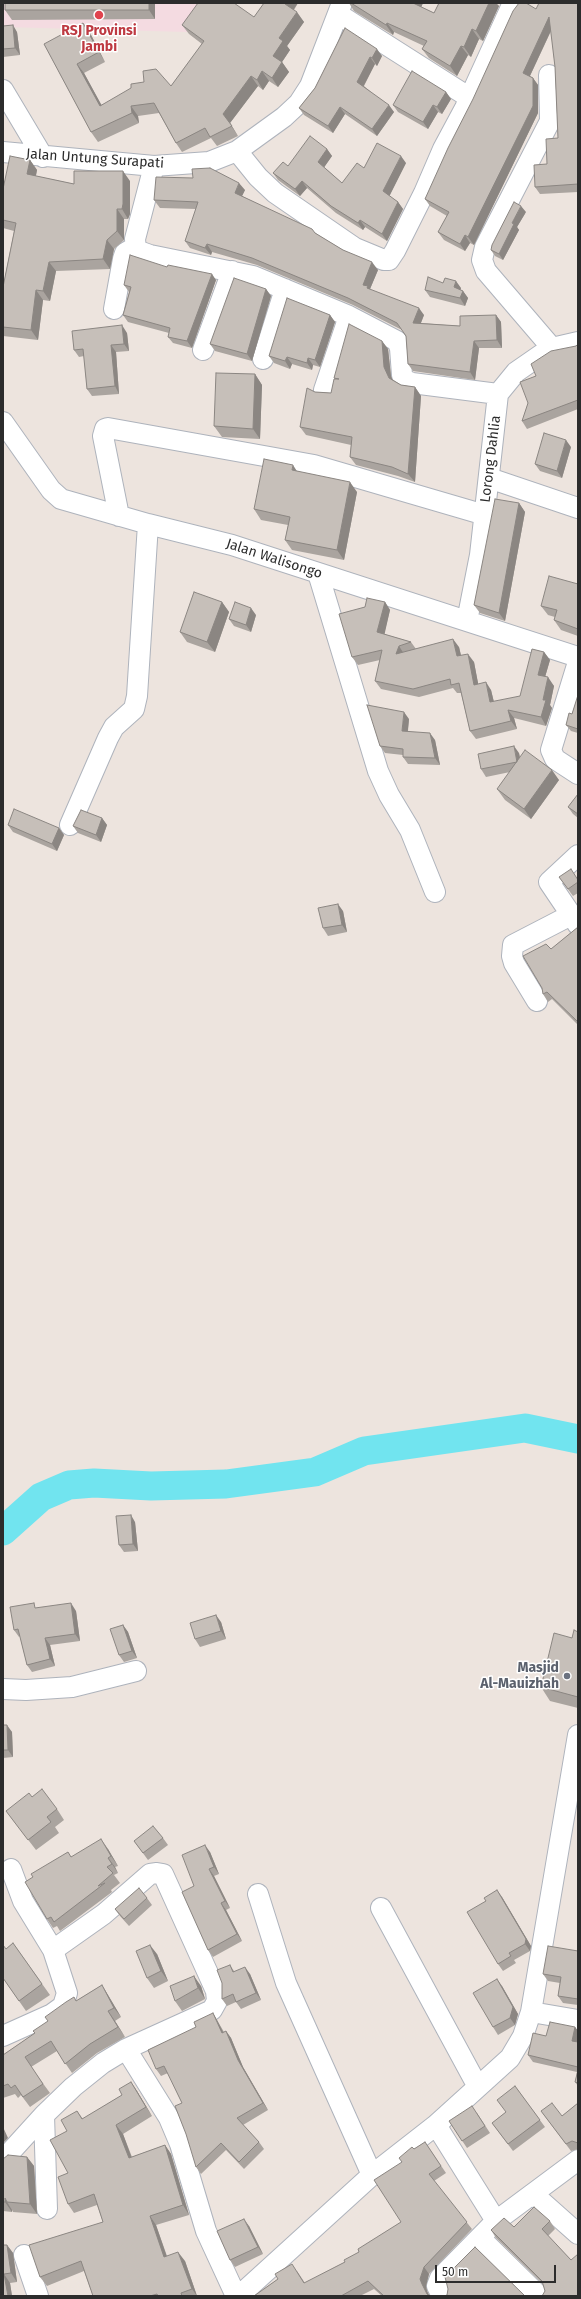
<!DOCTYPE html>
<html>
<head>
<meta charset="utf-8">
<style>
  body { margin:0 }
  #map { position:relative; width:581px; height:2299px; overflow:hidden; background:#ede4de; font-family:"Fira Sans",sans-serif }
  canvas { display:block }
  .frame { position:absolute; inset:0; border:4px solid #2c2c2c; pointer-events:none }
  .scale { position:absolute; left:435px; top:2265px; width:121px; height:18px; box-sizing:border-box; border:2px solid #2c2c2c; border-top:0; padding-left:5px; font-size:12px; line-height:14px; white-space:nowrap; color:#2c2c2c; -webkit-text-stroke:3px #fff; paint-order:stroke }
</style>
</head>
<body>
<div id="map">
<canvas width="581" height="2299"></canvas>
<div class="frame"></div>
<div class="scale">50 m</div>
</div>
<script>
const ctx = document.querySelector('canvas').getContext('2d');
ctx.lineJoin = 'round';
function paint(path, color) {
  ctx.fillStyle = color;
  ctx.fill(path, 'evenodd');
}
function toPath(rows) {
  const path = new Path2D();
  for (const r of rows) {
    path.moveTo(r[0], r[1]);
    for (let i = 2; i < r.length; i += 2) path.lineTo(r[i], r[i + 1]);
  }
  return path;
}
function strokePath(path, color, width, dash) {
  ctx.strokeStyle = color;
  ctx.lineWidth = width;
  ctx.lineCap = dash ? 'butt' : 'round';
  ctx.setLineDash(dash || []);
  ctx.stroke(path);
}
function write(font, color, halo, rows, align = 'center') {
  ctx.font = font + ' "Fira Sans",sans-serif';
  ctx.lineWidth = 3;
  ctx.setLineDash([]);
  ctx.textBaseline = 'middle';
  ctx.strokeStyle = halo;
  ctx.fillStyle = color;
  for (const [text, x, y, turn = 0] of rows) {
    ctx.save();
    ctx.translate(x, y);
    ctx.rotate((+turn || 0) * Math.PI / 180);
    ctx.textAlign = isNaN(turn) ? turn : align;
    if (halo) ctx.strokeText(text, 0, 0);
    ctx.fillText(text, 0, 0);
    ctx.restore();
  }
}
paint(toPath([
  [3,3,199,3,187,32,3,27]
]), '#f4dbe1');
strokePath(toPath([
  [3,1531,41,1497,69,1485,94,1483,151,1486,226,1484,315,1472,364,1451,525,1428,578,1439]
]), '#71e4ef', 29);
const minor = toPath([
  [338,14,470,98],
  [549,75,550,121,485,247,482,260,486,271,552,348],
  [3,90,43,157],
  [237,151,258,177,275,193,355,248,384,260,389,260,395,251,424,193,443,149,465,108,512,5],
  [3,152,154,166,209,162,237,151,284,117,299,103,310,86,342,3],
  [154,166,135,239,136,250,150,255,253,276,349,316,397,341,400,348,402,375,405,380,412,383,498,394],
  [114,309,123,259,125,253,135,247],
  [203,350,232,271],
  [263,359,285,289],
  [324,390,349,316],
  [3,422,51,490,61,499,148,524,232,545,578,657],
  [489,478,578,508],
  [119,516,103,436,105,429,108,428,314,465,485,515],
  [318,573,378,771,389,795,410,830,435,892],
  [467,621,480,555,498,394,516,372,542,354,552,348,578,342],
  [578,662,551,750,555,759,578,774],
  [70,825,108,738,114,727,134,709,137,696,148,524],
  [578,925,549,882,578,855],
  [537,1001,514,963,512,956,513,945,571,915],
  [3,1689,26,1690,72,1687,136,1671],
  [258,1894,286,1983,372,2175],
  [381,1908,478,2087],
  [531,2012,578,2020],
  [3,2036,52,2014,63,2006,67,1993,53,1950,23,1901,11,1869],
  [126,2049,169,2118,180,2144,206,2231,236,2296],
  [44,2115,47,2209],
  [436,2125,496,2221],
  [3,2160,44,2115,73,2087,103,2063,126,2049,212,2010,217,2001,216,1991,163,1874,157,1873,150,1874,104,1914,53,1950],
  [533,2194,578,2234],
  [480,2238,539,2296],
  [24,2255,38,2296],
  [239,2296,372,2175,436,2125,510,2058,523,2036,531,2012,578,1735],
  [442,2296,437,2286,440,2278,496,2221,578,2160]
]);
strokePath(minor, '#aeb3bc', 22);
strokePath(minor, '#fff', 20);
paint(toPath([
  [155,3,155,19,12,20,5,10],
  [264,3,298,3,294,10,304,22,287,46,290,50,282,62,289,72,278,87,269,81,263,90,258,86,230,123,238,136,217,146,211,138,182,152,176,143,159,113,138,116,139,123,98,142,91,132,44,44,90,33,105,62,84,73,101,105,171,86,202,44,189,34,182,25,254,17],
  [349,3,423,3,421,7,434,13,439,3,496,3,499,6,483,41,479,39,471,57,468,55,457,76,429,58,422,49,424,46,394,32,393,35,354,11],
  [578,3,578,192,540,194,535,187,547,164,558,138,555,67,551,31,530,76,533,78,538,85,538,113,474,245,470,243,465,251,444,240,438,232,447,216,430,206,425,199,536,9],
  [3,26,17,32,20,55,3,57],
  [345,28,382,56,377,66,375,64,364,86,394,112,377,136,345,114,333,133,304,115,299,108,315,88],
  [446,92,451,99,442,114,438,112,428,129,398,112,393,105],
  [327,149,332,156,324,167,342,183,364,168,406,163,389,196,398,202,403,209,387,241,365,227,363,230,336,213,307,188,300,196,278,180,273,173],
  [30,160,37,170,36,176,74,184,130,181,130,214,128,219,124,219,124,240,114,249,110,269,56,271,50,301,43,300,38,340,3,336,3,287,14,231,3,228,3,189],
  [193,178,245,190,242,196,315,233,343,250,378,270,370,289,370,290,424,315,421,323,460,326,496,315,501,322,502,348,479,348,475,380,413,371,408,364,406,336,402,330,353,305,257,265,212,252,211,255,190,248,185,241,196,209,160,208,154,200],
  [526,212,517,227,519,230,503,260,495,256,491,250],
  [167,267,216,280,192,348,173,343,168,337,169,333,128,322,123,315,129,292,124,285],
  [443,283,461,288,460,290,463,291,468,298,465,306,430,297,425,290],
  [266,289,271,296,252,361,215,351,210,344],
  [330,315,335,322,320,367,313,365,312,370,292,364,290,369,274,363,269,356],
  [127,333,129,351,116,352,119,394,92,396,87,389,84,356,79,357,74,350],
  [382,341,388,349,391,376,392,379,401,385,415,387,421,396,415,482,398,476,356,465,350,457,351,445,306,435,300,427,315,392,331,393,335,379,334,378],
  [578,344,578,409,527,429,522,421,528,403,536,376],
  [255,374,262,385,260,439,222,437,214,426],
  [571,447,562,478,540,471,535,464],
  [297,471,357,492,344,560,292,550,285,540,288,525,261,520,254,509],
  [519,503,525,512,505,621,480,613,474,605],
  [578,584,578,636,561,630,554,620,555,617,548,615,541,606],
  [222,602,229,612,215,652,187,642,180,632],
  [385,602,390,610,384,634,411,642,416,649,459,647,461,655,474,662,478,684,491,690,494,702,520,696,544,652,550,660,545,677,554,686,550,705,552,708,546,726,514,718,517,729,476,739,470,731,461,693,457,693,453,688,419,697,381,689,375,681,380,660,358,665,352,657],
  [256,615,251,632,234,626,229,619],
  [578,695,578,733,571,731,566,725,572,714],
  [409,719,408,731,435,740,440,765,408,764,403,757,403,755,385,753,380,746],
  [519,753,520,758,559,780,531,819,505,800,497,789,510,772,486,777,481,769],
  [578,794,578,818,573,814,568,807],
  [102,818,107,825,101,842,78,833,73,826],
  [8,825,59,828,64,835,57,851,13,832],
  [559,877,578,880,578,893,573,896],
  [343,911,347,932,328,936,323,928],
  [578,927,578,1025,552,999,548,1002,543,994,551,949],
  [135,1522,138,1551,124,1552,119,1545],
  [37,1608,76,1611,80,1641,50,1645,55,1666,32,1672,27,1665,20,1636,19,1637,14,1630],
  [221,1622,226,1639,200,1647,195,1639],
  [123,1625,128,1632,137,1658,124,1662,119,1655],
  [578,1632,578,1708,550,1701,541,1687,572,1638],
  [3,1703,4,1725,12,1732,13,1757,3,1758],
  [32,1797,57,1809,64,1820,55,1827,59,1833,36,1850,6,1811],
  [163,1838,168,1845,148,1860,134,1841],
  [108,1849,118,1866,115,1867,118,1873,114,1875,120,1883,111,1890,112,1892,60,1931,57,1926,53,1928,47,1919,33,1877,68,1852,71,1857],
  [210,1852,219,1874,214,1876,230,1908,226,1910,242,1941,213,1957,208,1950,194,1886],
  [502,1897,531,1946,530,1951,514,1960,516,1963,503,1971,498,1964],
  [147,1898,152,1905,129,1926,120,1916,115,1909],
  [13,1943,50,1995,26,2011,3,1978,6,1949],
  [578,1951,578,2005,563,2003,558,1996,560,1983,548,1981,543,1974],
  [157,1954,168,1981,154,1988,147,1978],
  [230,1965,234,1971,250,1974,261,2000,241,2009,236,2002,227,2006,222,1999],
  [102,1985,108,1995,121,2017,115,2021,125,2037,97,2053,72,2073,57,2051,31,2067,50,2093,30,2107,21,2095,18,2098,15,2094,3,2098,3,2055,35,2033,48,2021,76,2001],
  [201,1986,205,1999,182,2011,175,2001],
  [502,1986,518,2014,515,2025,498,2035,493,2027],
  [213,2013,217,2020,224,2032,226,2031,231,2038,243,2067,268,2110,243,2125,259,2142,264,2149,244,2169,226,2150,201,2174,196,2167,182,2103,168,2073,161,2076,156,2069,196,2027],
  [575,2027,578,2031,578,2086,575,2082,577,2072,533,2062,528,2055,546,2036],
  [131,2082,137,2091,152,2116,123,2134,132,2157,165,2145,171,2154,189,2215,156,2225,167,2256,185,2261,197,2296,93,2296,84,2271,47,2286,40,2277,103,2222,97,2205,74,2213,68,2204,68,2173,67,2131,77,2111,83,2119,122,2095],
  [515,2086,545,2127,513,2151,492,2123,506,2112],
  [578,2103,578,2149,571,2151,541,2111,562,2116],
  [477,2113,490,2133,467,2148,449,2121],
  [425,2142,446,2173,434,2181,472,2229,429,2274,426,2286,427,2291,430,2296,382,2296,374,2289,360,2296,254,2296,278,2279,297,2271,305,2283,345,2262,401,2222,402,2162,414,2149],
  [27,2157,34,2166,37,2214,13,2212,12,2210,12,2212,3,2211,3,2159],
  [550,2221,555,2229,548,2236,571,2260,545,2291,543,2284,496,2238,491,2230],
  [249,2226,263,2254,235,2267,230,2260],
  [3,2245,7,2245,13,2253,17,2282,10,2283,12,2296,3,2296]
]), '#aaa49f');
paint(toPath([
  [149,3,155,3,155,19,149,10],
  [285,3,298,3,291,13,285,4],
  [412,3,423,3,419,12],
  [489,3,496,3,499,6,483,41,476,31],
  [297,12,304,22,287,46,290,50,280,65,273,56,279,38],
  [549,17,554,24,528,80,523,73],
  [83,23,90,33,105,62,99,52],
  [387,23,394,32,393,35,386,25],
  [13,25,17,32,20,55,15,48],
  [472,29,479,39,471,57,464,47],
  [461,46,468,55,457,76,450,66],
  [377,49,382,56,377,66,372,58],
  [370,57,375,64,362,89,357,82],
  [282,62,289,72,278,87,272,78],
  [77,64,84,73,107,115,100,106],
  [262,71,269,81,263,90,257,80],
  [251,76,258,86,230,123,238,136,223,114],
  [533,78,538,85,538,113,474,245,468,237],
  [446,92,451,99,442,114,437,107],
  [389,105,394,112,377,136,372,129],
  [433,105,438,112,428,129,423,122],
  [131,106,138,116,139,123,132,113],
  [340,107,345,114,333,133,328,126],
  [327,149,332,156,323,169,318,162],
  [401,156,406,163,388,199,383,191],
  [30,160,37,170,34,184,27,174],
  [123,171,130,181,130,214,128,219,122,209],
  [302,181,307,188,300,196,295,189],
  [239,183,245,190,240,200,235,193],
  [398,202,403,209,387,241,382,234],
  [521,206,526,212,517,227,519,230,503,260,499,254,512,223],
  [117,209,124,219,124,240,117,231],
  [360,220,365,227,363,230,358,223],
  [465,235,470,243,465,251,460,244],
  [107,240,114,249,110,269,103,259],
  [207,244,212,252,211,255,205,248],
  [49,262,56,271,50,301,43,291],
  [372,262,378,270,370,289,373,294,363,285],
  [212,274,216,280,192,348,187,341],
  [456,281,461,288,459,295,454,287],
  [266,289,271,296,252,361,247,354],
  [36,290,43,300,38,340,31,330],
  [463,291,468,298,465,306,460,298],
  [419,308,424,315,418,330,413,323],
  [330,315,335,322,320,367,315,360],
  [496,315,501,322,502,348,497,340],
  [122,325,127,333,129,351,124,344],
  [382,341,388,349,391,376,395,386,389,378,384,367],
  [474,341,479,348,475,380,470,372],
  [111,345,116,352,119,394,115,386],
  [287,357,292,364,290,369,285,361],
  [308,358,313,365,312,370,307,363],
  [255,374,262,385,260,439,253,429],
  [415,387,421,396,415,482,408,474],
  [566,440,571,447,562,478,557,471],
  [293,465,300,476,292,470],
  [350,482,357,492,344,560,337,550],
  [519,503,525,512,505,621,499,613],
  [222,602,229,612,215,652,207,642],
  [385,602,390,610,383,641,377,632],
  [251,608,256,615,251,632,246,625],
  [453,639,459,647,463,665,457,656],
  [399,646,404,654,396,654],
  [544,652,550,660,543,684,538,675],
  [468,654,474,662,480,693,474,685],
  [548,677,554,686,550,705,552,708,546,726,541,717,543,700],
  [486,682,491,690,496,711,490,702],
  [508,710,514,718,517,729,511,721],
  [404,712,409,719,407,738,402,731],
  [430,733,435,740,440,765,435,758],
  [514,746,519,753,522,769,517,762],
  [552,770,559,780,531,819,524,809],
  [102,818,107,825,101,842,96,835],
  [59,828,64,835,57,851,52,844],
  [338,904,343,911,347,932,342,925],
  [131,1515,135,1522,138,1551,133,1544],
  [71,1603,76,1611,80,1641,75,1634],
  [216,1615,221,1622,226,1639,221,1631],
  [123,1625,128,1632,137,1658,132,1651],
  [45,1638,50,1645,55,1666,50,1659],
  [3,1703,3,1704,4,1732,3,1730],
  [7,1725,12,1732,13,1757,8,1750],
  [101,1839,108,1849,118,1866,111,1856],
  [205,1845,210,1852,219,1874,214,1867],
  [108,1858,115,1867,118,1873],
  [209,1869,214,1876,230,1908,225,1901],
  [497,1890,502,1897,531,1946,530,1951,525,1944],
  [221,1903,226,1910,242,1941,237,1934],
  [150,1945,157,1954,168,1981,161,1971],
  [245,1967,250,1974,261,2000,256,1993],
  [194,1976,201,1986,205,1999,198,1988],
  [497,1979,502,1986,518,2014,515,2025,510,2018],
  [102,1985,108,1995,121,2017,114,2008],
  [108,2011,115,2021,125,2037,118,2027],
  [213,2013,217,2020,227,2040,222,2033],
  [575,2027,578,2031,578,2045,572,2041],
  [226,2031,231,2038,243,2067,268,2110,263,2103,238,2060],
  [131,2082,137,2091,152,2116,146,2107],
  [116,2125,123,2134,135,2167,129,2158],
  [3,2127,8,2138,3,2143],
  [165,2145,171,2154,189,2215,183,2205],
  [27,2157,34,2166,37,2214,30,2204],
  [5,2198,7,2202,12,2210,12,2212,5,2202],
  [150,2216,156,2225,170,2266,164,2257],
  [244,2219,249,2226,263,2254,258,2247],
  [7,2245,13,2253,17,2282,11,2273],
  [178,2252,185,2261,197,2296,192,2289],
  [424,2267,429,2274,426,2286,427,2291,429,2296,428,2296,422,2284,420,2279],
  [4,2274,10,2283,12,2296,8,2296]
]), '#8b8682');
const building = toPath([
  [5,3,149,3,149,10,5,10,5,3],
  [198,3,234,3,254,17,264,3,285,3,285,4,297,12,279,38,283,41,273,56,282,62,272,78,262,71,257,80,251,76,223,114,232,126,210,137,205,128,176,143,154,103,131,106,132,113,91,132,44,44,83,23,99,52,77,64,100,106,131,88,131,84,144,82,143,71,156,69,171,86,204,41,182,25,198,3],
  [351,3,413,3,434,13,439,3,489,3,476,31,472,29,464,47,461,46,450,66,422,49,427,41,387,23,386,25,351,3],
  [519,3,526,3,536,9,539,3,578,3,578,184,535,187,534,165,547,164,546,139,558,138,555,67,549,17,523,73,533,78,533,106,468,237,465,235,460,244,438,232,449,212,425,199,448,148,473,99,513,11,519,3],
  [13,25,15,48,3,49,3,26,13,25],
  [345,28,377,49,372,58,370,57,357,82,389,105,372,129,340,107,328,126,299,108,315,88,345,28],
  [412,71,446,92,437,107,433,105,423,122,393,105,412,71],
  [310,136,327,149,318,162,342,183,357,163,364,168,377,143,401,156,383,191,398,202,382,234,360,220,358,223,331,206,302,181,295,189,273,173,283,162,288,166,310,136],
  [10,156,30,160,27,174,74,184,74,171,123,171,123,204,122,209,117,209,117,231,107,240,103,259,49,262,43,291,36,290,31,330,3,327,3,287,16,223,3,220,3,189,10,156],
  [210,168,239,183,235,193,312,229,315,233,343,250,372,262,363,285,368,286,367,288,419,308,413,323,460,326,460,316,496,315,497,340,474,341,470,372,408,364,406,336,397,323,348,298,252,258,207,244,205,248,185,241,198,202,154,200,156,177,193,178,192,169,210,168],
  [514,202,521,206,512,223,514,224,499,254,491,250,492,245,514,202],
  [130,255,167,267,168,265,212,274,187,341,168,337,170,328,123,315,131,287,124,285,130,255],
  [428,277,443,283,445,278,456,281,454,287,463,291,460,298,425,290,428,277],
  [234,278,266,289,247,354,210,344,234,278],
  [287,298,330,315,315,360,308,358,307,363,287,357,285,361,269,356,287,298],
  [349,324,382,341,384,367,389,378,401,385,415,387,408,474,392,467,350,457,352,437,300,427,307,388,315,392,331,393,334,379,339,379,334,378,349,324],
  [122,325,124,344,111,345,115,386,87,389,83,349,74,350,72,331,122,325],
  [578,344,578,400,522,421,528,403,520,382,536,376,531,364,551,351,576,346,578,344],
  [216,373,255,374,253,429,214,426,216,373],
  [544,433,566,440,557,471,535,464,544,433],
  [264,459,293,465,292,470,350,482,337,550,285,540,290,517,254,509,264,459],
  [495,499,519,503,499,613,474,605,495,499],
  [549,576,578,584,578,629,554,620,557,610,541,606,549,576],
  [194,592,222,602,207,642,180,632,194,592],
  [367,598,385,602,377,632,411,642,399,646,396,654,453,639,457,656,468,654,474,685,486,682,490,702,520,696,532,649,544,652,538,675,548,677,543,700,546,700,541,717,508,710,511,721,470,731,459,683,451,685,450,679,413,689,375,681,382,650,352,657,339,614,365,607,367,598],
  [235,602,251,608,246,625,229,619,235,602],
  [578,695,578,729,566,725,569,713,572,714,578,695],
  [367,705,404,712,402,731,430,733,435,758,403,757,403,749,380,746,367,705],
  [514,746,517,762,481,769,478,754,514,746],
  [525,750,552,770,524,809,497,789,525,750],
  [578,794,578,814,568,807,578,794],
  [14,809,59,828,52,844,8,825,14,809],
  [81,810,102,818,96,835,73,826,81,810],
  [571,869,578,880,578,882,568,889,559,877,571,869],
  [338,904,342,925,323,928,318,908,338,904],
  [578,927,578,1020,577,1021,547,992,543,994,542,988,523,956,546,944,551,949,578,927],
  [131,1515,133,1544,119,1545,116,1516,131,1515],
  [34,1603,35,1608,71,1603,75,1634,45,1638,50,1659,27,1665,18,1629,14,1630,10,1607,34,1603],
  [216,1615,221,1631,195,1639,190,1623,216,1615],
  [123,1625,132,1651,119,1655,110,1629,123,1625],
  [574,1630,578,1632,578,1697,541,1687,554,1633,572,1638,574,1630],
  [3,1725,7,1725,8,1750,3,1750,3,1725],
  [42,1789,57,1809,47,1817,51,1822,28,1840,6,1811,29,1793,32,1797,42,1789],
  [153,1826,163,1838,143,1853,134,1841,153,1826],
  [101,1839,111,1856,108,1858,112,1864,107,1867,113,1873,98,1886,105,1883,54,1922,51,1917,47,1919,25,1882,33,1877,31,1874,68,1852,71,1857,101,1839],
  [205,1845,214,1867,209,1869,225,1901,221,1903,237,1934,208,1950,182,1892,194,1886,182,1855,205,1845],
  [139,1888,147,1898,124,1919,115,1909,139,1888],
  [497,1890,526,1939,525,1944,509,1953,511,1956,498,1964,467,1912,486,1901,484,1898,497,1890],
  [13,1943,42,1984,19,2001,3,1978,3,1945,6,1949,13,1943],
  [150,1945,161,1971,147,1978,136,1951,150,1945],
  [548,1946,578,1951,578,1999,558,1996,561,1977,543,1974,548,1946],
  [230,1965,233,1972,245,1967,256,1993,236,2002,233,1994,222,1999,222,1983,217,1970,230,1965],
  [194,1976,198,1988,175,2001,170,1986,194,1976],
  [497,1979,513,2007,510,2018,493,2027,473,1993,497,1979],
  [102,1985,114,2008,108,2011,118,2027,90,2044,65,2064,51,2041,25,2057,43,2084,23,2097,15,2085,11,2088,8,2084,3,2086,3,2055,35,2033,33,2031,48,2021,45,2017,66,2002,74,1997,76,2001,102,1985],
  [213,2013,222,2033,226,2031,238,2060,263,2103,237,2118,259,2142,239,2162,221,2143,196,2167,186,2134,175,2106,182,2103,164,2066,156,2069,148,2050,196,2027,194,2022,213,2013],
  [550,2022,575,2027,572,2041,578,2042,578,2067,528,2055,533,2033,546,2036,550,2022],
  [578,2070,578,2083,575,2082,578,2070],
  [131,2082,146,2107,116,2125,129,2158,165,2145,183,2205,150,2216,164,2257,178,2252,192,2289,181,2293,182,2296,158,2296,157,2294,150,2296,93,2296,81,2261,40,2277,29,2245,103,2222,94,2194,68,2204,58,2177,68,2173,50,2140,67,2131,61,2120,77,2111,82,2119,122,2095,119,2089,131,2082],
  [515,2086,540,2120,508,2144,492,2123,506,2112,497,2100,515,2086],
  [552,2103,562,2116,578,2103,578,2143,572,2141,566,2144,541,2111,552,2103],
  [472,2106,485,2126,462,2141,449,2121,472,2106],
  [425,2142,441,2166,429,2174,467,2222,424,2267,420,2279,422,2284,427,2294,430,2296,384,2296,368,2281,341,2296,254,2296,278,2279,275,2274,292,2264,304,2283,345,2262,344,2260,359,2252,358,2249,401,2222,374,2180,402,2162,399,2158,412,2147,414,2149,425,2142],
  [8,2155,27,2157,30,2204,7,2202,5,2198,5,2202,3,2202,3,2159,8,2155],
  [534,2207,550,2221,542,2229,571,2260,578,2254,578,2296,542,2296,545,2291,542,2281,491,2230,504,2218,514,2227,534,2207],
  [244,2219,258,2247,230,2260,217,2231,244,2219],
  [3,2245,7,2245,11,2273,4,2274,8,2296,3,2296,3,2245],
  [475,2247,525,2296,445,2296,447,2295,448,2289,445,2277,475,2247]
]);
paint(building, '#c6bfb9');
strokePath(building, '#8b8682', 1);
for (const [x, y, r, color] of [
  [99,15,5,"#e0444e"],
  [567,1676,4,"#6b7280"]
]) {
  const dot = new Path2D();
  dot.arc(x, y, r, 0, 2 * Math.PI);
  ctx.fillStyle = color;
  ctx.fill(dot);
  strokePath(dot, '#fff', 1.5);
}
write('bold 14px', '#be3a42', '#fff', [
  ["RSJ Provinsi",99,31],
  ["Jambi",99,47]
]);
write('14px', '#2c2c2c', '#fff', [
  ["Jalan Untung Surapati",95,159,4],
  ["Lorong Dahlia",491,459,-83],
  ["Jalan Walisongo",274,559,18]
]);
write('bold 14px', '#5b616d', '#fff', [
  ["Masjid",559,1668],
  ["Al-Mauizhah",559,1684]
], 'right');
</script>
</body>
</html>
